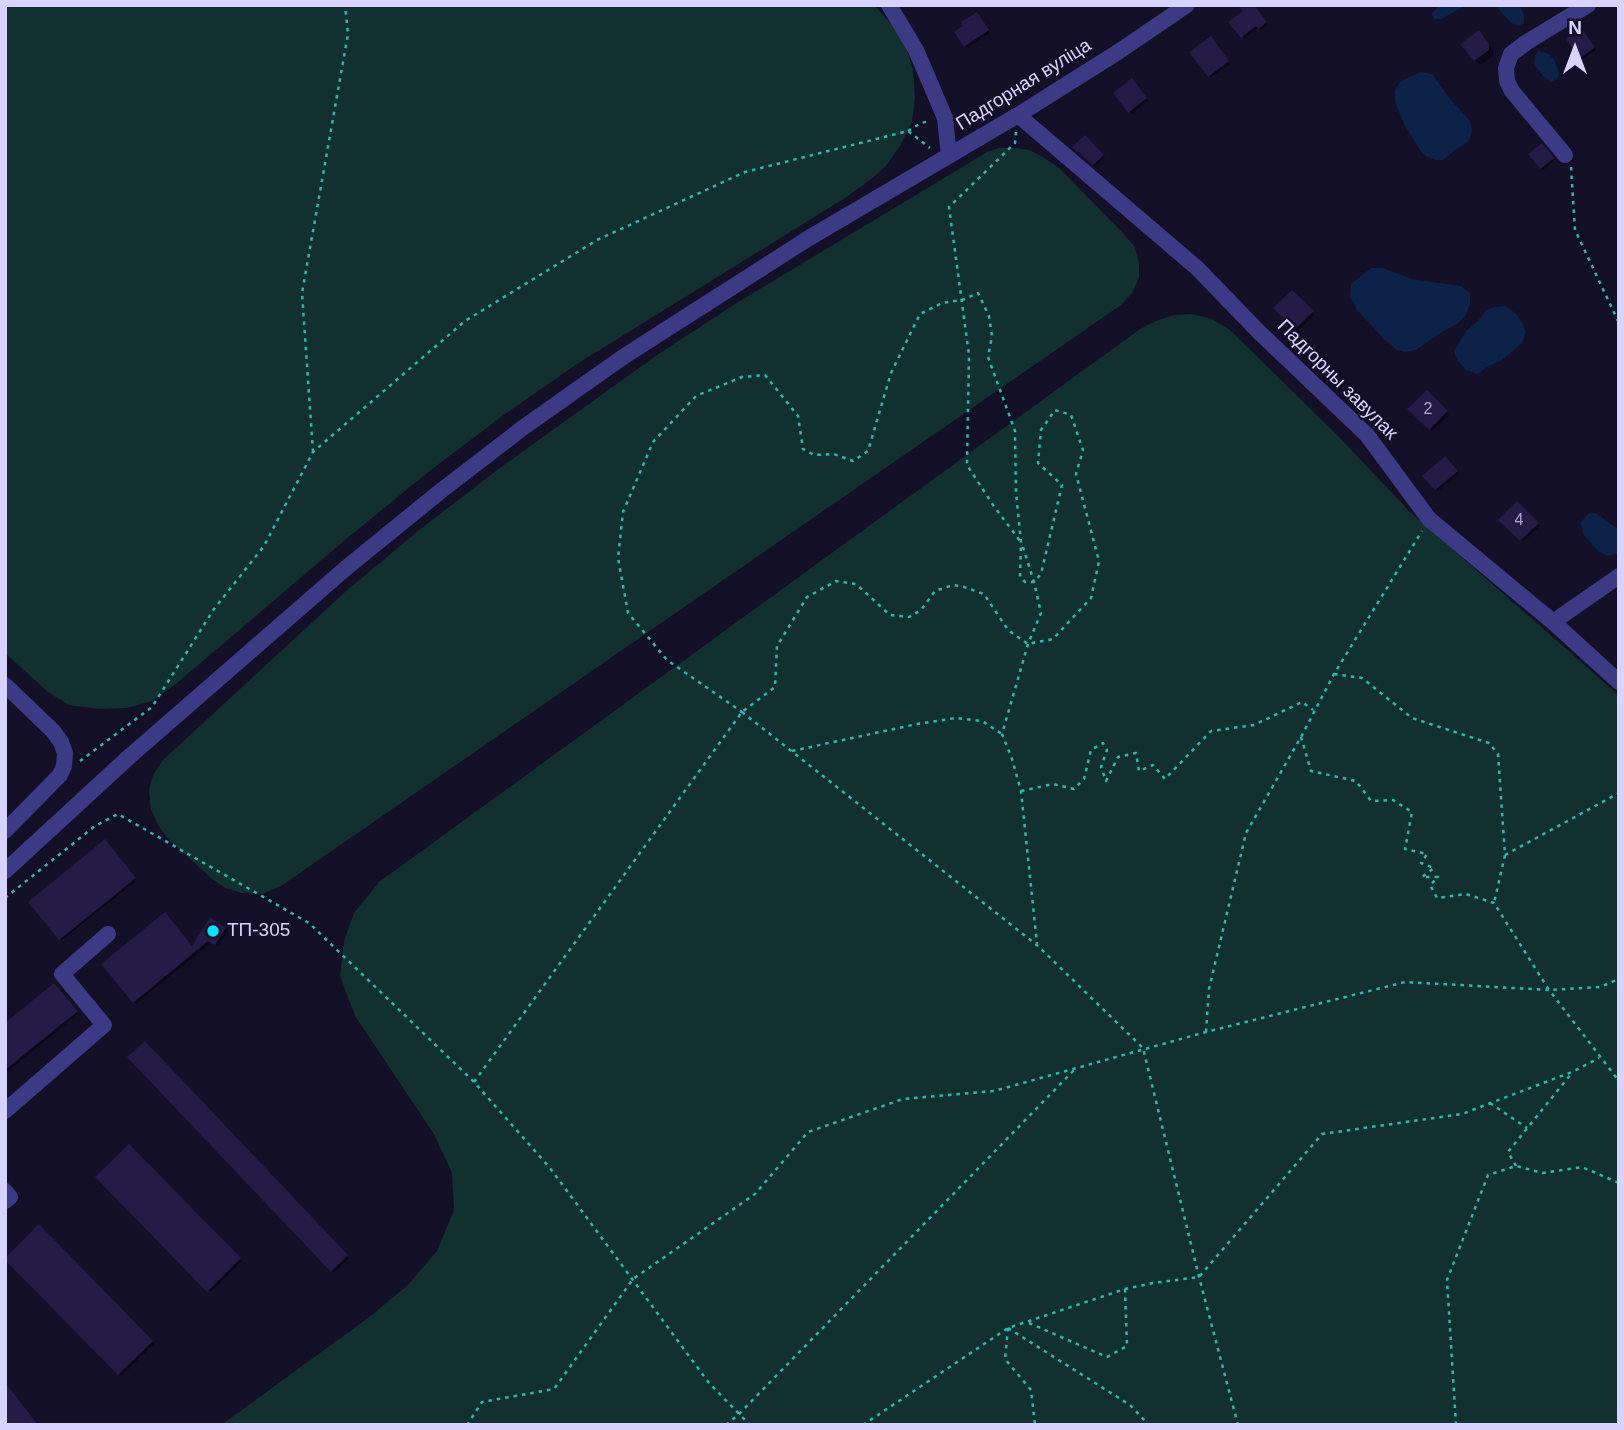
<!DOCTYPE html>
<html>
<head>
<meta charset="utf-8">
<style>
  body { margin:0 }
  #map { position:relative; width:1624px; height:1430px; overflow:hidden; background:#130f26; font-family:Arial,sans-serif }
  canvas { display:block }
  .frame { position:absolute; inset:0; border:7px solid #d9d4ff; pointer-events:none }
  .north { position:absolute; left:1540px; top:14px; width:70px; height:70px; -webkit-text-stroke:5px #130f26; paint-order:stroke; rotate:0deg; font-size:19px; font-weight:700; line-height:28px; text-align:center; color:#d9d4ff }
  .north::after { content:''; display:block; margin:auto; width:24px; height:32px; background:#d9d4ff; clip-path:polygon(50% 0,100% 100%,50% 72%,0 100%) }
</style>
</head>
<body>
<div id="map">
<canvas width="1624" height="1430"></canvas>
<div class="frame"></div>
<div class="north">N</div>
</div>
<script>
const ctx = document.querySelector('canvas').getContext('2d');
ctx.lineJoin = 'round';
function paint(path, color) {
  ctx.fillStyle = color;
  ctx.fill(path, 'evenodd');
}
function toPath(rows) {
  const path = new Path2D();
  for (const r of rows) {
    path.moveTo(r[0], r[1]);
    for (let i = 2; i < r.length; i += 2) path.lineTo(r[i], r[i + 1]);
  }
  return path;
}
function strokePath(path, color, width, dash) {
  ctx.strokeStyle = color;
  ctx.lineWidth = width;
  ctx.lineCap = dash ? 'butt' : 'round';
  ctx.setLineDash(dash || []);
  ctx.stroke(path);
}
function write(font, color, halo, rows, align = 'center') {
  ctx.font = font + ' Arial,sans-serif';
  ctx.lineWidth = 5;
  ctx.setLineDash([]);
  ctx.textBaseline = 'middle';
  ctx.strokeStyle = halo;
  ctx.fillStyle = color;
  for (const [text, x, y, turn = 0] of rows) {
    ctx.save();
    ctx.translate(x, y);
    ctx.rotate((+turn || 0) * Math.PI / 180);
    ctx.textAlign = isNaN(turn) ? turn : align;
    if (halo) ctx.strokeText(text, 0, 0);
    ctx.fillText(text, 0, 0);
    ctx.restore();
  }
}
paint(toPath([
  [5,5,874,5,892,25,906,46,913,70,915,98,912,122,900,146,885,167,866,183,845,198,577,364,505,414,427,473,345,540,177,683,152,701,127,708,99,709,69,705,48,692,5,653],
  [999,148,1015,148,1029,150,1043,157,1060,169,1121,231,1135,247,1139,263,1139,278,1132,293,1121,305,281,886,262,894,242,893,225,888,211,878,168,839,158,825,151,809,149,790,153,775,163,760,345,592,418,531,497,470,657,355,735,304,987,152],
  [1192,314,1212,319,1230,330,1340,438,1411,513,1587,667,1619,696,1619,1425,221,1425,368,1318,408,1285,437,1251,454,1210,452,1173,434,1134,355,1016,340,976,344,941,354,913,379,882,1140,329,1156,321,1174,315]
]), '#12302f');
paint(toPath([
  [1440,5,1467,5,1441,19,1435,19,1431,14],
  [1495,5,1519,5,1524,15,1524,23,1519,26,1511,23],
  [1538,51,1547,53,1554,59,1559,73,1557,79,1551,82,1543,76,1534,64,1535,56],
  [1421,72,1432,74,1450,99,1470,121,1472,131,1469,141,1459,147,1443,160,1435,160,1426,156,1420,150,1404,124,1395,102,1395,90,1401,81],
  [1371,268,1383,268,1412,279,1461,286,1470,293,1470,304,1466,315,1457,324,1442,332,1416,350,1405,352,1397,350,1384,339,1357,310,1350,297,1351,284],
  [1506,306,1516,314,1523,324,1526,332,1522,343,1502,360,1485,368,1478,374,1466,370,1457,360,1454,351,1459,342,1467,330,1478,321,1486,310,1494,307],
  [1596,513,1619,530,1619,553,1607,556,1598,551,1583,534,1581,522,1588,514]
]), '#0c2248');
paint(toPath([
  [1252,5,1268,25,1261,30,1259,27,1244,39,1231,23],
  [978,16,990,33,967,48,965,46],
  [1583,33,1596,50,1583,59,1581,57],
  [1211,38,1230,64,1211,78,1192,53],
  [1484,38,1493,50,1493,56,1480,65,1475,60],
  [1132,81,1148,101,1132,114,1115,93],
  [1085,137,1105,158,1096,166,1075,147],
  [1541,146,1554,161,1543,170,1530,154],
  [1292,292,1314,315,1298,331,1275,308],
  [1427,392,1449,415,1432,431,1410,409],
  [1445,458,1459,474,1438,491,1425,476],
  [1517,503,1540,526,1523,542,1501,520],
  [105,842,136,881,62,940,31,902],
  [225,929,228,932,218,946,212,942,136,1004,103,964,192,948],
  [54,985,78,1014,5,1074,5,1026],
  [145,1043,349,1258,334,1273,130,1057],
  [129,1146,242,1261,211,1292,97,1177],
  [39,1227,154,1344,121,1376,7,1259]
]), '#0007');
paint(toPath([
  [1238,5,1254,5,1267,22,1258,29,1256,26,1241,38,1228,22,1243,11],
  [977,12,989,30,964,47,954,32,963,26,961,22],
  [1581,28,1595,47,1579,59,1566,39],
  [1479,30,1489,44,1489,50,1474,61,1460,44],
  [1211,36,1229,61,1208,77,1189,52],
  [1132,78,1147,98,1128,113,1113,93],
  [1085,135,1104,155,1093,165,1072,147],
  [1542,143,1554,158,1540,169,1528,154],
  [1292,290,1314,311,1294,330,1273,308],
  [1427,390,1448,411,1429,430,1407,409],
  [1445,456,1458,471,1435,490,1422,476],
  [1517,501,1539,523,1520,541,1498,520],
  [105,839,136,878,59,940,28,902],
  [165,912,192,946,210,917,226,928,215,945,208,941,133,1003,101,964],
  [54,983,78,1011,5,1070,5,1023],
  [145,1041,348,1255,331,1272,127,1057],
  [129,1144,241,1258,207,1292,95,1177],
  [39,1224,153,1341,118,1375,5,1260,5,1258],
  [5,1382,38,1425,5,1425]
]), '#241b47');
strokePath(toPath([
  [908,131,921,123,930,121],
  [1016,132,1015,143,949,207,969,355,967,465,993,505,1020,541],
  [1571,167,1575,230,1619,323],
  [313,452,302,293,348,34,345,5],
  [1023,547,1034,582,1041,613,1028,644,1002,734,1012,759,1021,791,1037,944],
  [1334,674,1362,678,1412,718,1489,743,1498,754,1505,855,1494,903],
  [742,712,1038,946,1143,1048,1199,1277,1238,1425],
  [1301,737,1311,771,1356,781,1371,801,1393,800,1412,812,1405,849,1427,854,1421,863,1434,868,1422,877,1438,877,1430,885,1437,898,1466,894,1494,903,1549,990,1600,987,1619,979],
  [792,751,917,724,956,718,982,721,1002,734],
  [80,761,152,707,214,609,264,546,313,452,465,321,597,240,745,172,908,131,930,148],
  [1021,791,1053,784,1074,789,1084,779,1091,750,1103,743,1107,750,1101,767,1106,781,1118,757,1136,753,1139,771,1153,765,1165,779,1211,731,1254,725,1302,702,1313,710],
  [1505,855,1619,793],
  [5,898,95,826,118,814,309,923,474,1082,550,1168,709,1383,750,1425],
  [1206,1032,1209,989,1246,833,1301,737,1334,674,1422,531],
  [474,1082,742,712,775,687,777,646,807,597,836,581,856,584,890,615,909,617,921,610,935,591,953,585,964,587,984,594,1008,630,1028,644,1053,639,1091,598,1099,561,1076,474,1083,450,1071,415,1055,410,1041,430,1038,463,1062,485,1041,574,1034,582,1025,582,1020,577,1021,542,1016,493,1015,431,988,357,992,336,989,316,978,293,962,300,942,303,920,314,891,373,868,451,853,461,834,454,814,455,803,449,798,416,765,375,742,377,696,396,653,442,623,512,618,558,628,613,667,660,742,712],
  [1490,1103,1527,1128],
  [1516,1166,1508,1152,1571,1074],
  [1029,1323,1107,1357,1127,1346,1125,1289],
  [1008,1328,1130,1405,1149,1425],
  [1008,1328,1005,1359,1031,1390,1035,1425],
  [467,1425,482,1402,554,1389,633,1279,755,1194,808,1132,903,1099,994,1091,1206,1032,1405,982,1549,990,1619,1081],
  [726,1425,739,1414,1074,1070],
  [863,1425,1008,1328,1125,1289,1153,1283,1199,1277,1322,1134,1462,1114,1572,1072,1599,1058],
  [1456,1425,1447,1280,1488,1175,1516,1166,1543,1173,1582,1167,1619,1183]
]), '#2fb8b0', 2.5, [3.5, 5]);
strokePath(toPath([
  [889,5,916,50,945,118,949,156],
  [1018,115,1197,268,1259,332,1367,435,1429,519,1553,622,1619,682],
  [1565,155,1512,91,1507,81,1506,68,1511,54,1527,42,1588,5],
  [1553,622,1619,576],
  [5,685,53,731,61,742,65,753,64,766,60,775,5,831],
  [5,871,130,756,346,568,442,490,524,427,623,357,809,238,1018,115,1118,52,1187,5],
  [5,1111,104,1025,62,974,108,934],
  [5,1191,10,1197,5,1201]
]), '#3d3a85', 16);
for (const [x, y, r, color] of [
  [213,931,7,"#00e5ff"]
]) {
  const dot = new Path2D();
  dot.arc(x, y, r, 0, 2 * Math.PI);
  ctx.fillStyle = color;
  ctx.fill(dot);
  strokePath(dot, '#130f26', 2.5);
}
write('16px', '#aca6d1', null, [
  ["2",1428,410],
  ["4",1519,521]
]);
write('19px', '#d9d4ff', '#130f26', [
  ["Падгорная вуліца",1024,85,-32],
  ["Падгорны завулак",1337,380,45]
]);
write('19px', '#d9d4ff', '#130f26', [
  ["ТП-305",227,931]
], 'left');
</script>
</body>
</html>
